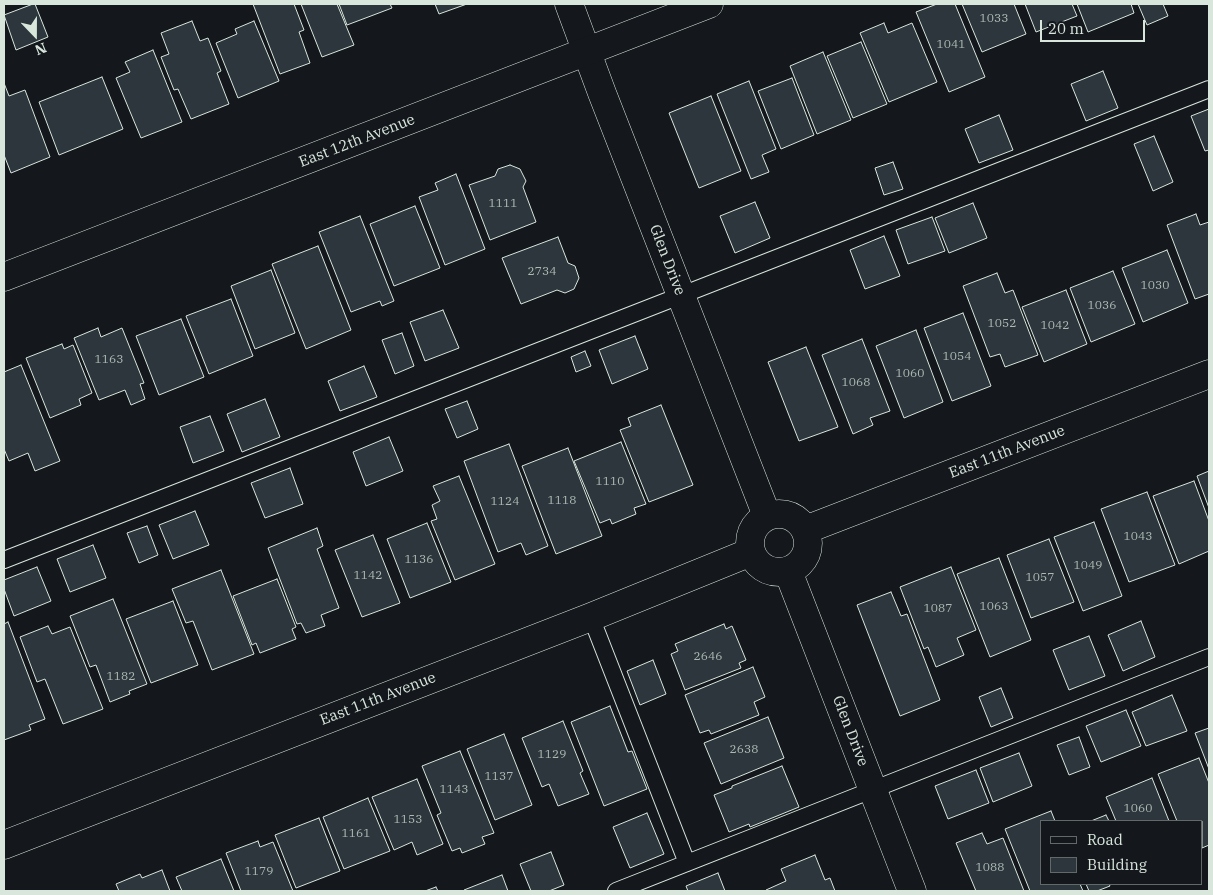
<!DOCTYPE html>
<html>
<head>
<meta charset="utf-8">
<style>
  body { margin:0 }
  #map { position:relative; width:1213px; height:895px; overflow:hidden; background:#14181c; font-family:"IBM Plex Serif",serif }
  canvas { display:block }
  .frame { position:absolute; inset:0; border:5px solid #d8e6dc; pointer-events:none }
  .legend { position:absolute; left:1040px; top:820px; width:162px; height:65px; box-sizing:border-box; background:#14181c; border:1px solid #626a69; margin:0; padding:6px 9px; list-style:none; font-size:15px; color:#d8e6dc }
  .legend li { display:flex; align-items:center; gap:10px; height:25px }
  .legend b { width:25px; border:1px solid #626a69 }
  .north { position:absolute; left:10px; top:10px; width:50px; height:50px; -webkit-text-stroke:4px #14181c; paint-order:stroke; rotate:158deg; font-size:14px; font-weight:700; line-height:20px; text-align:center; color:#d8e6dc }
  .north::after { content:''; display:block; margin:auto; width:18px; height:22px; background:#d8e6dc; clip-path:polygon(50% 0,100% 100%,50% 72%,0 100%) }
  .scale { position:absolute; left:1040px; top:20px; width:105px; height:22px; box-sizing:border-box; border:2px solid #d8e6dc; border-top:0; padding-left:6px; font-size:15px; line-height:18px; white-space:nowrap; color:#d8e6dc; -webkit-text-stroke:4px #14181c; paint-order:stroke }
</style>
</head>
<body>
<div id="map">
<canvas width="1213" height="895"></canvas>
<div class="frame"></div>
<ul class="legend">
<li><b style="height:6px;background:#14181c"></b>Road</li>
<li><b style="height:14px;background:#2c363c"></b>Building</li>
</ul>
<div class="north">N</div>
<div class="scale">20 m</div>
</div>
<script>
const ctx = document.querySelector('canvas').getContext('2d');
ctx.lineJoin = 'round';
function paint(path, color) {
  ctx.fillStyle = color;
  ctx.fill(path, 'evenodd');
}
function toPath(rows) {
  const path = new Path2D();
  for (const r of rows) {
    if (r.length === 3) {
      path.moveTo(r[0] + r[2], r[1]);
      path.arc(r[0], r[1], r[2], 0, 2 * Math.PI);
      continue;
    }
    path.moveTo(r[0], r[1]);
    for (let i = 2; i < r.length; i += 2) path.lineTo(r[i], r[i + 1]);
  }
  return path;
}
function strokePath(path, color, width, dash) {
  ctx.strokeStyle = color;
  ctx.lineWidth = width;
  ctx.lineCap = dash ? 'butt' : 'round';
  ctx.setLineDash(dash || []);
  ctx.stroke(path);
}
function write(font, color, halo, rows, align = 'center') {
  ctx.font = font + ' "IBM Plex Serif",serif';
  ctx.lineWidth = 4;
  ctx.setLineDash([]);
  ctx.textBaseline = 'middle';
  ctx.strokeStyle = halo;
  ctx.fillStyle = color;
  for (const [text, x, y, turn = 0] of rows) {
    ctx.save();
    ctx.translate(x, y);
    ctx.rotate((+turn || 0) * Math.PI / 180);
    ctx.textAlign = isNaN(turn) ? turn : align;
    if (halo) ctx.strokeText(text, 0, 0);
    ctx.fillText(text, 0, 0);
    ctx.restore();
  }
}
const building = toPath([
  [33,4,35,4,48,37,16,50,4,15,33,4],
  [253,4,294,4,304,30,299,32,310,63,280,74,253,4],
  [301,4,337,4,354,45,322,57,301,4],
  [339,4,390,4,392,8,347,25,339,4],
  [435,4,467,4,439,14,435,4],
  [937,4,955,4,985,77,949,92,916,12,937,4],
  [962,4,1014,4,1026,34,982,52,962,4],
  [1025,4,1072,4,1077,16,1036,32,1025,4],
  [1077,4,1131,4,1134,13,1088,32,1077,4],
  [1138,4,1163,4,1168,16,1147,25,1138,4],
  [192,21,200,41,208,38,221,71,217,73,229,104,191,119,178,89,174,90,161,57,169,54,161,33,192,21],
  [254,21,279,81,238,98,216,43,237,34,235,29,254,21],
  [884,23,888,33,912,23,937,82,889,102,860,33,884,23],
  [861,42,887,104,853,118,827,56,861,42],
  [153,50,182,122,141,138,116,78,130,72,125,62,153,50],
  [823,52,851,120,817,134,790,66,823,52],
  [1103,71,1118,108,1086,121,1071,84,1103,71],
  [102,77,123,129,59,155,39,102,102,77],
  [792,78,814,135,781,149,758,91,792,78],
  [749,81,776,149,762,155,769,172,751,179,717,94,749,81],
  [4,83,9,96,25,90,50,157,11,173,4,155,4,83],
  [711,96,741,171,699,188,669,113,711,96],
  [1209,109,1209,150,1205,151,1191,116,1209,109],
  [999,115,1013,150,979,163,965,129,999,115],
  [1154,136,1173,182,1153,191,1134,144,1154,136],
  [893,162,903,189,884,195,875,168,893,162],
  [510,165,520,169,526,181,523,187,536,222,490,240,469,185,495,176,498,169,510,165],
  [456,174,485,249,445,265,419,197,438,190,435,183,456,174],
  [755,202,770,238,735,253,720,216,755,202],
  [973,203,987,238,949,253,935,218,973,203],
  [415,206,440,268,394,286,370,224,415,206],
  [1196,214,1200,225,1209,222,1209,294,1195,299,1167,225,1196,214],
  [360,216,394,301,382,306,380,301,351,312,319,232,360,216],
  [932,217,945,251,908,264,896,230,932,217],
  [884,236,900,276,865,289,850,250,884,236],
  [558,237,568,263,575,266,579,278,574,289,565,293,557,290,521,304,502,258,558,237],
  [318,246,351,330,306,349,272,264,318,246],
  [1167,250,1188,303,1143,322,1122,268,1167,250],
  [271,270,295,333,255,349,231,286,271,270],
  [1113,271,1135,324,1091,342,1070,288,1113,271],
  [997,273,1005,293,1013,290,1038,355,1005,367,1000,354,990,357,963,286,997,273],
  [1066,290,1087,344,1044,362,1022,307,1066,290],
  [231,299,253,356,209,374,186,316,231,299],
  [443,310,459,348,425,361,410,322,443,310],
  [963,313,991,386,952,401,924,328,963,313],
  [181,319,204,377,159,395,136,336,181,319],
  [98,328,101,337,122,328,144,383,140,384,145,399,131,405,125,390,99,400,74,338,98,328],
  [916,330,943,402,904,418,876,346,916,330],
  [402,333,414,366,395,374,382,340,402,333],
  [635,336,648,369,612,384,599,350,635,336],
  [862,339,890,411,870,418,873,425,853,434,822,355,862,339],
  [62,344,64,349,73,345,92,393,79,399,81,405,50,418,26,358,62,344],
  [806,347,838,427,799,441,768,362,806,347],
  [585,351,591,366,576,372,571,357,585,351],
  [21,365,60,461,35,471,28,453,9,461,4,449,4,372,21,365],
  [364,366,377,397,340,411,328,381,364,366],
  [265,399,280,437,242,452,227,414,265,399],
  [467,401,478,429,457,438,445,409,467,401],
  [661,405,693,485,649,502,620,430,631,426,628,418,661,405],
  [210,416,224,451,193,463,180,427,210,416],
  [389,437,403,471,366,486,353,452,389,437],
  [621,442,646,504,634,508,636,514,612,524,610,519,600,523,574,461,621,442],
  [509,444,548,546,526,555,521,543,498,552,464,461,509,444],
  [568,448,602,536,556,554,522,466,568,448],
  [290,468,303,504,265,518,251,483,290,468],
  [1209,471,1209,508,1197,476,1209,471],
  [459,476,495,564,455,580,431,521,437,519,432,505,440,501,433,486,459,476],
  [1194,481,1209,521,1209,551,1179,564,1153,496,1194,481],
  [1147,492,1175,565,1129,582,1101,509,1147,492],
  [195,511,209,545,173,559,159,525,195,511],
  [1094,522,1122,596,1083,611,1054,537,1094,522],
  [427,523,451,582,410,598,387,539,427,523],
  [147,526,158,555,139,563,127,533,147,526],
  [317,528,323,546,317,549,339,608,321,615,325,626,306,633,301,623,297,624,268,548,317,528],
  [373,535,400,603,362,617,335,550,373,535],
  [1049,539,1074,602,1031,618,1007,555,1049,539],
  [93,545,106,578,70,592,57,559,93,545],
  [999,558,1031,640,990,657,957,574,999,558],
  [37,567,51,601,14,616,4,589,4,580,37,567],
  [951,567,976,630,957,638,964,655,936,667,928,647,924,649,900,587,951,567],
  [221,570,254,654,212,670,193,621,186,623,172,589,221,570],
  [277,579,296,627,292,629,296,639,260,653,256,643,252,645,233,596,277,579],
  [891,592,901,616,907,614,940,700,900,716,857,605,891,592],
  [113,599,147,684,129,691,130,694,110,702,96,665,90,667,70,616,113,599],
  [173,601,198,665,151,683,126,619,173,601],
  [1141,621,1155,657,1123,671,1108,635,1141,621],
  [8,622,45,719,29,725,31,730,4,740,4,624,8,622],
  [724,624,726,629,732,626,746,660,739,663,741,668,685,690,671,654,678,651,675,644,724,624],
  [48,626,52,634,70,627,103,709,63,724,45,679,37,682,20,637,48,626],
  [1089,636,1105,676,1069,690,1053,650,1089,636],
  [653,660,666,694,640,705,627,671,653,660],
  [753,667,765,697,754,702,759,715,711,734,709,730,700,733,685,695,753,667],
  [1001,688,1013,718,991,727,979,697,1001,688],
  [1172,695,1187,731,1146,746,1132,712,1172,695],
  [610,706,628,752,632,751,647,789,604,806,571,722,610,706],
  [1126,710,1141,746,1101,762,1086,726,1126,710],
  [768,717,784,758,721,784,704,743,768,717],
  [563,721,583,771,580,773,589,794,558,806,549,784,542,787,522,738,563,721],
  [1209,728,1209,769,1195,733,1209,728],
  [504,734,532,805,495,820,467,749,504,734],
  [1079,737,1090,767,1069,775,1057,745,1079,737],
  [460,751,494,833,482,837,485,844,462,853,460,848,452,851,437,815,441,813,422,766,460,751],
  [1019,753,1032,786,993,802,980,768,1019,753],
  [1199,758,1209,783,1209,845,1202,848,1202,821,1177,821,1158,774,1199,758],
  [782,766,799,807,750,827,749,824,729,832,714,795,732,788,732,786,782,766],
  [976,770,989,803,948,819,935,786,976,770],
  [1152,778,1169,821,1116,821,1106,797,1152,778],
  [417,779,443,844,417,855,412,842,394,850,372,797,417,779],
  [368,798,390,851,344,869,323,817,368,798],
  [1051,811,1055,821,1042,821,1042,884,1080,884,1083,891,1030,891,1005,829,1051,811],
  [647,813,664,854,630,868,613,827,647,813],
  [1106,815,1109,821,1091,821,1106,815],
  [319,818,340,871,296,888,275,835,319,818],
  [982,833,987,844,1003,838,1024,891,976,891,956,843,982,833],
  [258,841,260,847,273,842,293,891,241,891,226,853,258,841],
  [551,852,564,885,549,891,531,891,520,864,551,852],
  [815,855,825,880,830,878,835,891,767,891,766,890,786,881,781,869,815,855],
  [221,859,234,891,182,891,176,877,221,859],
  [162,870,170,891,119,891,116,884,140,874,142,878,162,870],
  [718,873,725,891,688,891,686,886,718,873],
  [502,875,508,891,465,891,464,890,502,875],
  [1086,884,1109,884,1110,886,1097,891,1089,891,1086,884],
  [436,887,438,891,425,891,436,887]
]);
paint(building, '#2c363c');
strokePath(building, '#d8e6dc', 1);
const lane = toPath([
  [4,560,1209,89],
  [591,617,687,863],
  [616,891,1209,657]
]);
const street = toPath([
  [569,4,602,93,767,516],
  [779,543,29],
  [805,530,1209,374],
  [788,571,912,891],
  [4,845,591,617,751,552]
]);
const secondary = toPath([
  [4,277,709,4]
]);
strokePath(lane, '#d8e6dc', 18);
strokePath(street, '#d8e6dc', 29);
strokePath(secondary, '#d8e6dc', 29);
strokePath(lane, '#14181c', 16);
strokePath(street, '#14181c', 28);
strokePath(secondary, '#14181c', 28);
write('12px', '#adbab4', null, [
  ["1033",994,19],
  ["1041",951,45],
  ["1111",503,204],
  ["2734",542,272],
  ["1030",1155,286],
  ["1036",1102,306],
  ["1052",1002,324],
  ["1042",1055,326],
  ["1054",957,357],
  ["1163",109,360],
  ["1060",910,374],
  ["1068",856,383],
  ["1110",610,482],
  ["1118",562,501],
  ["1124",505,502],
  ["1043",1138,537],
  ["1136",419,560],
  ["1049",1088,566],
  ["1142",368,576],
  ["1057",1040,578],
  ["1063",994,607],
  ["1087",938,609],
  ["2646",708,657],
  ["1182",121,677],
  ["2638",744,750],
  ["1129",552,755],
  ["1137",499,777],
  ["1143",454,790],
  ["1060",1138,809],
  ["1153",408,820],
  ["1161",356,834],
  ["1088",990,868],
  ["1179",259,872]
]);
write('15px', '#d8e6dc', '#14181c', [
  ["East 12th Avenue",357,141,-21],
  ["Glen Drive",667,260,69],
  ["East 11th Avenue",1007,452,-21],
  ["East 11th Avenue",378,699,-21],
  ["Glen Drive",850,731,69]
]);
</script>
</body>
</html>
